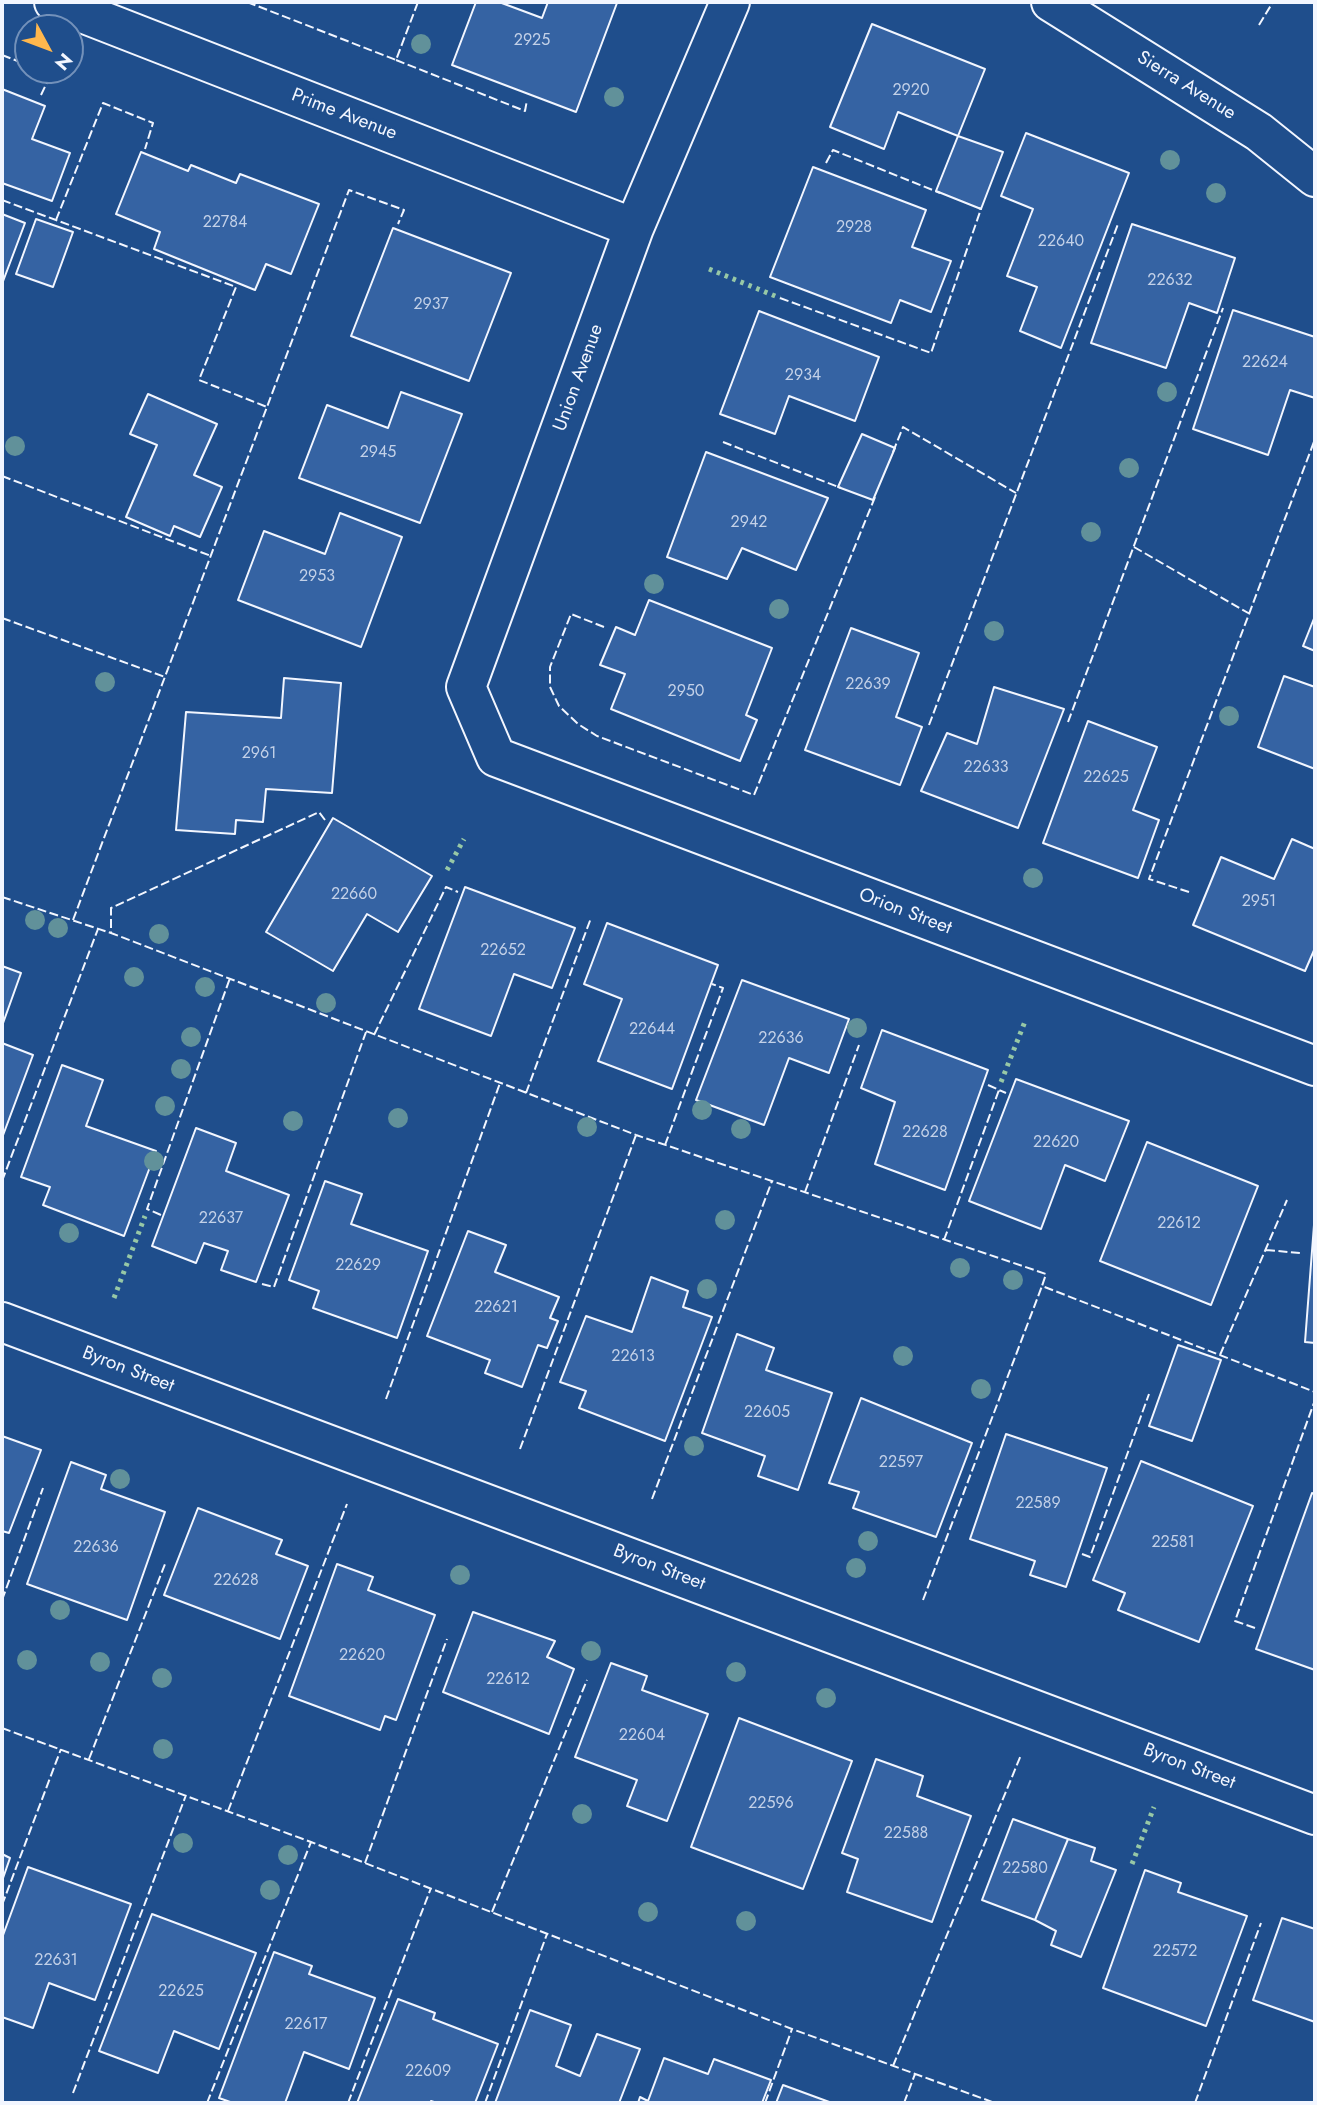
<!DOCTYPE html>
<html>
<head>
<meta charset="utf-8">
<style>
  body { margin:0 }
  #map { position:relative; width:1317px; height:2105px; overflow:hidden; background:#1f4e8c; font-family:Jost,sans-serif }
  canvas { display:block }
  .frame { position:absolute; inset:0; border:4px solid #f2f6ff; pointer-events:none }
  .north { position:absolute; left:14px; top:14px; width:70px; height:70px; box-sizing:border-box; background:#1f4e8c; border:2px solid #7391ba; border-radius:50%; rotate:131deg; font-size:19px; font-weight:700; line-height:28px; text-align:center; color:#f2f6ff }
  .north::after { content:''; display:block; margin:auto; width:24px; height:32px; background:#ffb74d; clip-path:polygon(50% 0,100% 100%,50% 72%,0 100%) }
</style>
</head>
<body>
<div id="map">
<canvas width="1317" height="2105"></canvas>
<div class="frame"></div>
<div class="north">N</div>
</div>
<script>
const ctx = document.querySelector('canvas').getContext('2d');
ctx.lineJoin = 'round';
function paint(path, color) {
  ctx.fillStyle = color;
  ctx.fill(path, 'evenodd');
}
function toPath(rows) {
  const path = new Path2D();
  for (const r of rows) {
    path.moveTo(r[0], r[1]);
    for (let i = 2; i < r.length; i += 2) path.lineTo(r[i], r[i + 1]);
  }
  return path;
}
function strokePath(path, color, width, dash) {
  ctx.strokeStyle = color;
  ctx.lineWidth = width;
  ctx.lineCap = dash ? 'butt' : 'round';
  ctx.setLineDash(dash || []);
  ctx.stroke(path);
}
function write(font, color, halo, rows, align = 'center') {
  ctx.font = font + ' Jost,sans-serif';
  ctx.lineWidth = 5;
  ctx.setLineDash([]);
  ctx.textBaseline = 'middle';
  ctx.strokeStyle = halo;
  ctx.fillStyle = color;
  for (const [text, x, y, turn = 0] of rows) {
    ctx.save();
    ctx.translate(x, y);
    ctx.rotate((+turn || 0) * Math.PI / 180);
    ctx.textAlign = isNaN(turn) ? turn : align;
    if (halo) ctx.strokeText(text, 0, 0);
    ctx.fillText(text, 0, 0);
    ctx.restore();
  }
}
const building = toPath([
  [476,2,499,2,542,18,548,2,617,3,576,112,452,65,476,2],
  [872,24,985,69,958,136,898,112,884,149,830,127,872,24],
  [2,89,45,106,32,139,70,153,52,201,2,183,2,89],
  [1026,133,1129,173,1061,348,1020,331,1037,287,1007,276,1033,209,1001,196,1026,133],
  [958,136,1003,152,981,209,936,191,958,136],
  [141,152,188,171,191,165,236,183,240,174,319,204,291,274,266,264,255,290,154,249,160,232,116,214,141,152],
  [813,167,926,210,912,247,951,261,931,312,900,300,891,323,770,277,813,167],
  [2,214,25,223,2,284,2,214],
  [36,219,73,232,53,287,16,274,36,219],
  [1132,224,1235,258,1217,313,1189,303,1166,368,1091,343,1132,224],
  [393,228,511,273,469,381,351,336,393,228],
  [1233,310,1315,337,1315,398,1290,390,1268,455,1193,429,1233,310],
  [759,311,879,357,855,421,789,396,775,434,720,414,759,311],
  [401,392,462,414,420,523,299,478,327,405,388,428,401,392],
  [148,394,217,424,194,475,222,487,200,537,174,526,170,536,126,517,157,445,130,434,148,394],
  [862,434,895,448,873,500,838,487,862,434],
  [706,452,828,498,796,570,742,548,727,579,667,557,706,452],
  [340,513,402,537,361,647,238,600,264,531,325,554,340,513],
  [649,600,772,648,746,715,757,720,740,761,611,709,625,674,600,665,616,627,635,635,649,600],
  [1315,616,1315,651,1303,646,1315,616],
  [851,628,919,653,896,717,922,727,900,785,805,750,851,628],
  [1284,676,1315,687,1315,769,1258,747,1284,676],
  [284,678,341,683,332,793,266,789,263,822,236,820,235,834,176,830,186,712,281,718,284,678],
  [994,687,1064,709,1018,828,921,791,947,733,977,744,994,687],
  [1088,721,1157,747,1133,810,1159,820,1138,878,1043,843,1088,721],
  [333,818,432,876,398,932,367,914,333,971,266,932,333,818],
  [1292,839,1315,849,1315,948,1305,971,1193,925,1221,857,1274,879,1292,839],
  [465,887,575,928,552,988,514,974,491,1036,419,1009,465,887],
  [607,923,718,965,672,1089,598,1061,622,999,584,984,607,923],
  [2,966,21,973,2,1026,2,966],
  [742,980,849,1019,829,1073,789,1058,764,1125,696,1100,742,980],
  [882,1030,988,1070,945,1190,875,1164,895,1102,861,1088,882,1030],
  [2,1043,33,1055,2,1138,2,1043],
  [62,1065,103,1080,86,1126,156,1151,124,1236,43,1205,50,1187,21,1177,62,1065],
  [1016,1079,1129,1121,1105,1181,1065,1165,1041,1229,969,1201,1016,1079],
  [196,1128,236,1143,226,1171,289,1195,256,1282,221,1270,228,1251,204,1243,196,1263,152,1246,196,1128],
  [1147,1142,1258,1186,1211,1305,1100,1261,1147,1142],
  [325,1181,362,1194,351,1224,428,1251,397,1338,313,1308,319,1291,289,1280,325,1181],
  [1315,1212,1315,1343,1305,1342,1315,1212],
  [468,1231,506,1245,495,1272,559,1297,550,1318,558,1321,547,1348,538,1345,522,1387,485,1373,490,1360,427,1336,468,1231],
  [651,1277,688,1291,683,1307,712,1317,665,1441,579,1408,586,1391,560,1382,586,1316,632,1332,651,1277],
  [737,1334,774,1348,766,1370,832,1393,798,1490,758,1476,765,1456,702,1433,737,1334],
  [1178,1345,1221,1360,1192,1441,1149,1426,1178,1345],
  [861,1398,972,1443,936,1537,853,1508,859,1492,829,1483,861,1398],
  [1006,1434,1107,1468,1066,1587,1030,1575,1035,1561,970,1539,1006,1434],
  [2,1436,41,1450,9,1533,2,1531,2,1436],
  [1141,1461,1253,1506,1199,1642,1118,1610,1125,1593,1093,1580,1141,1461],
  [71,1462,106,1475,101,1489,165,1512,127,1620,27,1584,71,1462],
  [1312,1493,1315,1494,1315,1670,1256,1649,1312,1493],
  [198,1508,282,1540,276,1554,308,1566,280,1639,164,1595,198,1508],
  [337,1564,373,1577,368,1590,435,1615,396,1720,385,1716,380,1730,289,1696,337,1564],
  [473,1612,555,1641,547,1657,574,1669,549,1734,443,1692,473,1612],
  [611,1663,647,1676,642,1690,708,1714,667,1821,627,1806,637,1780,575,1757,611,1663],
  [739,1718,852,1761,803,1889,691,1847,739,1718],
  [876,1759,923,1776,917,1796,971,1816,932,1922,847,1892,858,1859,842,1853,876,1759],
  [1013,1819,1068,1839,1035,1920,982,1900,1013,1819],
  [1068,1839,1095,1848,1091,1861,1116,1870,1081,1957,1051,1945,1056,1931,1035,1920,1068,1839],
  [2,1854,10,1858,2,1881,2,1854],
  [28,1867,131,1904,95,2000,49,1983,33,2028,2,2017,2,1938,28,1867],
  [1145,1870,1181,1883,1178,1892,1247,1916,1206,2026,1103,1988,1145,1870],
  [152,1914,256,1953,219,2049,174,2031,158,2073,99,2051,152,1914],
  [1282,1918,1315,1929,1315,2022,1253,2000,1282,1918],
  [274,1952,312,1966,309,1974,375,1998,349,2069,304,2052,285,2103,233,2103,219,2098,274,1952],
  [398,1999,435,2013,433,2019,498,2044,475,2103,437,2103,431,2101,430,2103,357,2103,398,1999],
  [530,2010,571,2025,556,2066,580,2076,597,2034,640,2049,619,2103,495,2103,530,2010],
  [664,2058,708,2074,714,2059,771,2080,762,2103,638,2103,640,2097,648,2101,664,2058],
  [783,2085,832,2103,776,2103,783,2085]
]);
paint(building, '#3563a3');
strokePath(building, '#f2f6ff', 2);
const street = toPath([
  [54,2,634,228],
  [730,2,634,228,466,687,496,757,1315,1066],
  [1051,2,1259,132,1315,177],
  [2,1322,1315,1815]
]);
strokePath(street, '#f2f6ff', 42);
strokePath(street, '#1f4e8c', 38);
strokePath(toPath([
  [709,269,780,298],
  [447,870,464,839],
  [1001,1082,1026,1019],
  [114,1298,145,1216],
  [1132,1864,1154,1807]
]), '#97c8a6', 5, [3.5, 5]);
strokePath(toPath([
  [247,2,396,60,418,2],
  [1259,25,1273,2],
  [2,55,28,65],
  [396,60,525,111,527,100],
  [41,95,51,74,41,70],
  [826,163,833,150,940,193],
  [2,200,236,287,199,380,267,407],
  [56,220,103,103,153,123,145,149],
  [780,298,931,353,981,209,979,208],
  [723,442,841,488],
  [893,452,903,427,1016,493],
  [2,476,211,556],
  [1134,547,1250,614],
  [2,618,165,677],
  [604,627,571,614,550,667,550,687,559,706,578,724,597,736,754,795,875,497],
  [1068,722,1223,308],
  [929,725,1118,224],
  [325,820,319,812,111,908,111,933,636,1135,1046,1274,1042,1286,1315,1392],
  [1189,892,1149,879,1315,439],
  [2,897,111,933],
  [73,920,349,190,404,210,398,224],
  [374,1035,446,887,458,892],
  [988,1085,1006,1093],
  [526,1093,591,918],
  [665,1145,723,988,712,984],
  [2,1181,98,929],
  [805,1192,859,1045],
  [161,1215,147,1209,230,978],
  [944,1240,999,1090],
  [1266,1250,1300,1253],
  [262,1284,274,1287,366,1032],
  [1220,1355,1287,1200],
  [386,1399,500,1083],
  [520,1449,636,1135],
  [652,1499,772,1181],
  [1082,1554,1090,1557,1149,1394],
  [2,1600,43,1488],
  [923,1600,1042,1286],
  [1255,1628,1235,1621,1315,1400],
  [2,1728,311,1842,792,2029,995,2103],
  [89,1759,165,1564],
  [228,1811,347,1504],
  [365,1863,447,1639],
  [2,1905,61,1749],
  [492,1912,587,1680],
  [893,2066,1021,1755],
  [73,2093,186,1795],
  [207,2103,311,1842],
  [348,2103,431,1888],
  [485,2103,547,1934],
  [765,2103,792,2029],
  [904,2103,915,2074],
  [1195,2103,1261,1923]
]), '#f2f6ff', 2, [9, 3.5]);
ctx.fillStyle = '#61919a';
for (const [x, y] of [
  [421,44],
  [614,97],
  [1170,160],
  [1216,193],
  [1167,392],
  [15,446],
  [1129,468],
  [1091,532],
  [654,584],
  [779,609],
  [994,631],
  [105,682],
  [1229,716],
  [1033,878],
  [35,920],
  [58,928],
  [159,934],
  [134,977],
  [205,987],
  [326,1003],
  [857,1028],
  [191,1037],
  [181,1069],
  [165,1106],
  [702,1110],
  [398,1118],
  [293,1121],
  [587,1127],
  [741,1129],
  [154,1161],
  [725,1220],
  [69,1233],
  [960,1268],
  [1013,1280],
  [707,1289],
  [903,1356],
  [981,1389],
  [694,1446],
  [120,1479],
  [868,1541],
  [856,1568],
  [460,1575],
  [60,1610],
  [591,1651],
  [27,1660],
  [100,1662],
  [736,1672],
  [162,1678],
  [826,1698],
  [163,1749],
  [582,1814],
  [183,1843],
  [288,1855],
  [270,1890],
  [648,1912],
  [746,1921]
]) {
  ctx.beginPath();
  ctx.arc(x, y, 10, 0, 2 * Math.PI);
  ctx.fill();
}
write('16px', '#c3d1e8', null, [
  ["2925",532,41],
  ["2920",911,91],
  ["22784",225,223],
  ["2928",854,228],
  ["22640",1061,242],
  ["22632",1170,281],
  ["2937",431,305],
  ["22624",1265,363],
  ["2934",803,376],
  ["2945",378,453],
  ["2942",749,523],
  ["2953",317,577],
  ["22639",868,685],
  ["2950",686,692],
  ["2961",259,754],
  ["22633",986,768],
  ["22625",1106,778],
  ["22660",354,895],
  ["2951",1259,902],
  ["22652",503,951],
  ["22644",652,1030],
  ["22636",781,1039],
  ["22628",925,1133],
  ["22620",1056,1143],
  ["22637",221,1219],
  ["22612",1179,1224],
  ["22629",358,1266],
  ["22621",496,1308],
  ["22613",633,1357],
  ["22605",767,1413],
  ["22597",901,1463],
  ["22589",1038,1504],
  ["22581",1173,1543],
  ["22636",96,1548],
  ["22628",236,1581],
  ["22620",362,1656],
  ["22612",508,1680],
  ["22604",642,1736],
  ["22596",771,1804],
  ["22588",906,1834],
  ["22580",1025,1869],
  ["22572",1175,1952],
  ["22631",56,1961],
  ["22625",181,1992],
  ["22617",306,2025],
  ["22609",428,2072]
]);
write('19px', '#f2f6ff', '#1f4e8c', [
  ["Sierra Avenue",1186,86,32],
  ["Prime Avenue",344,115,21],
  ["Union Avenue",579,378,-70],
  ["Orion Street",905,912,21],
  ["Byron Street",128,1370,21],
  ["Byron Street",659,1568,21],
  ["Byron Street",1189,1767,21]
]);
</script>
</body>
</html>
